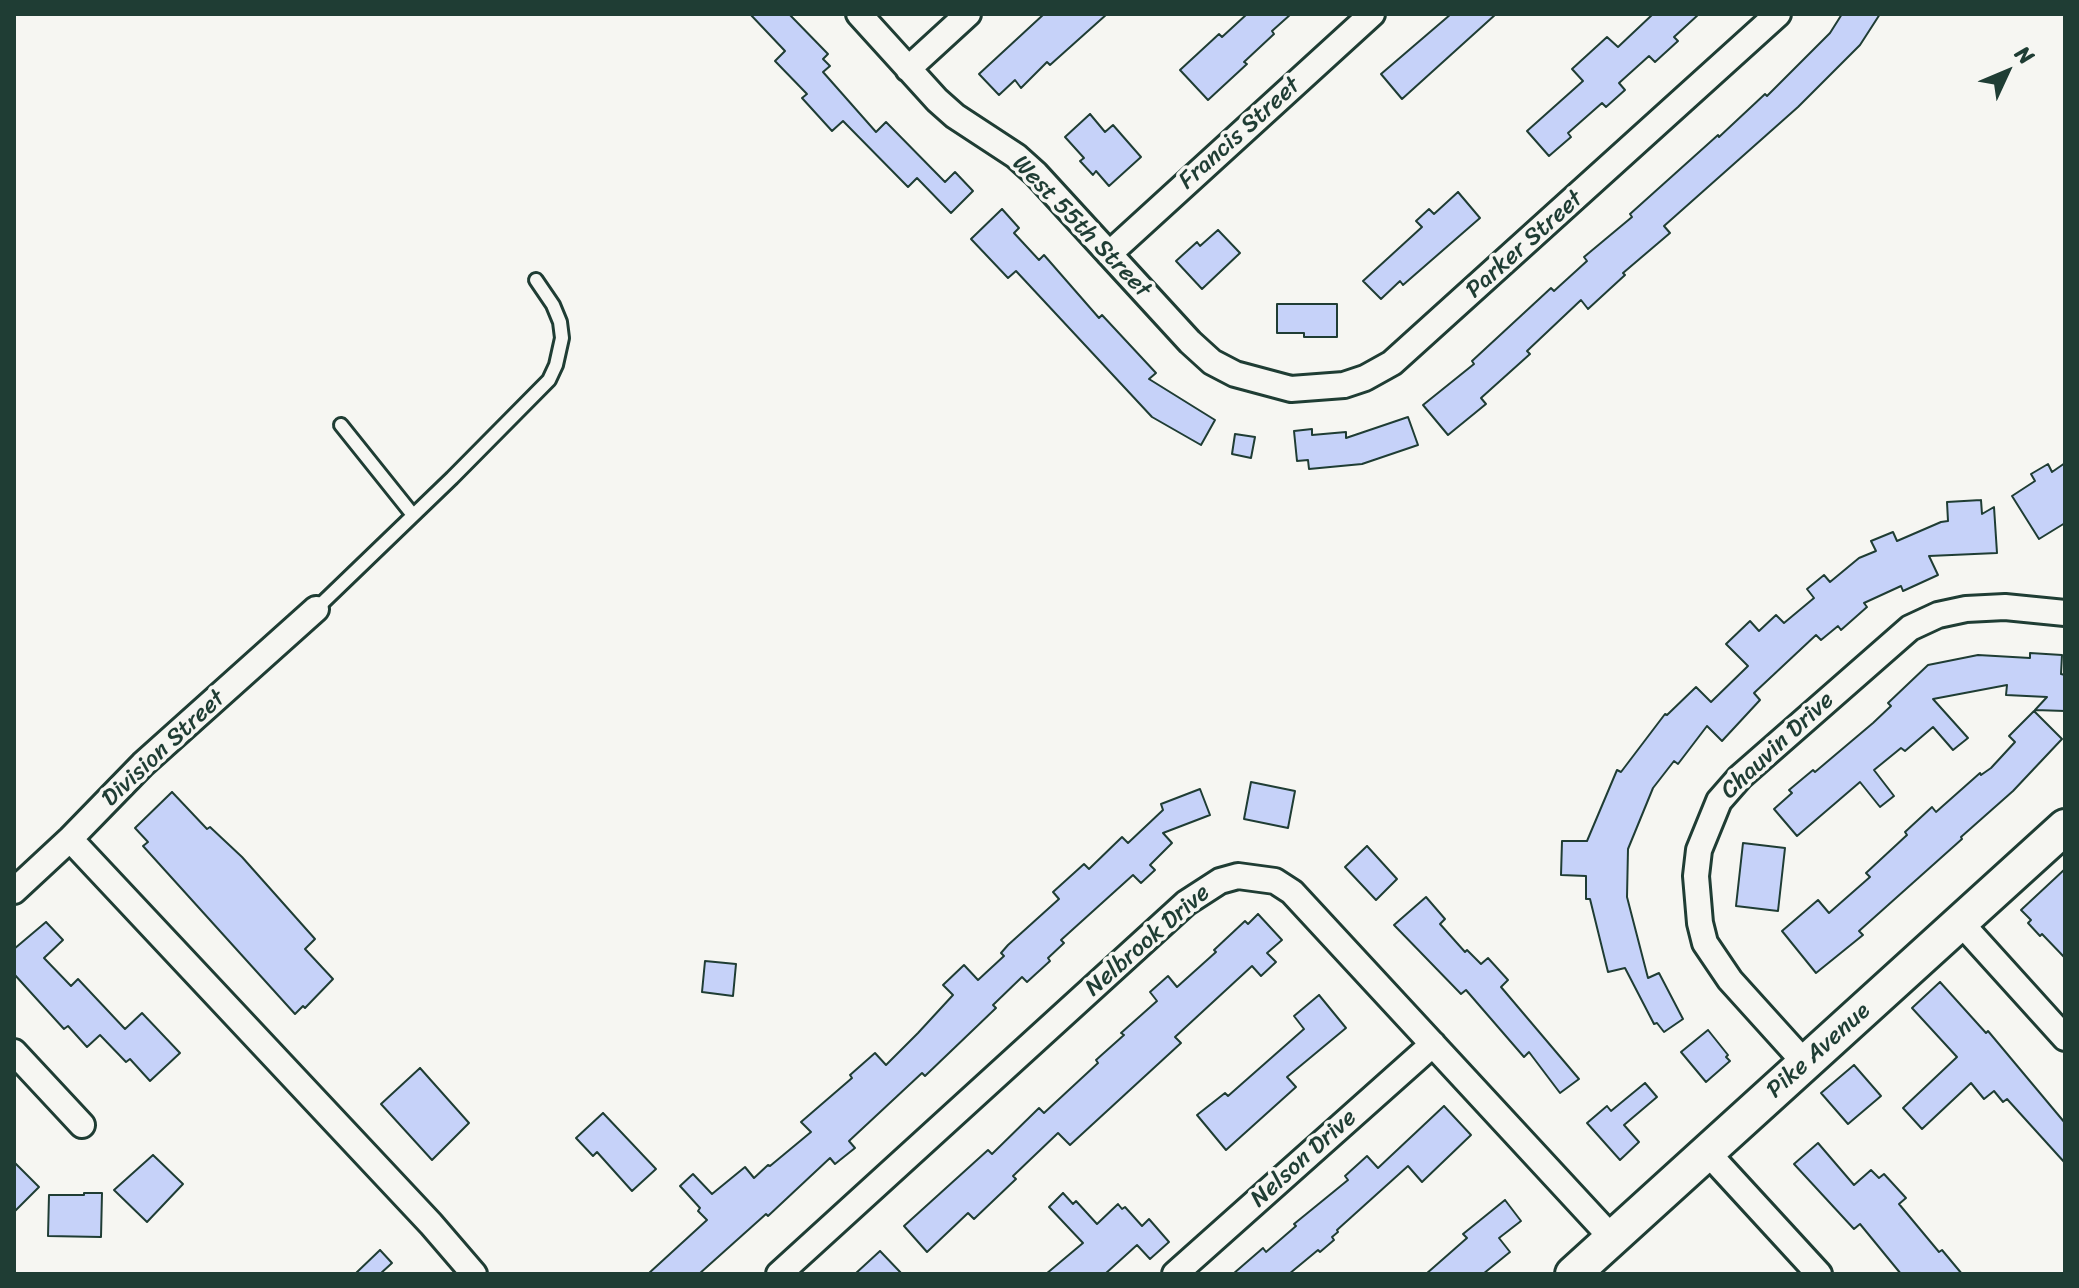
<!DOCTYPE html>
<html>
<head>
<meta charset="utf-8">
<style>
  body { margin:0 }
  #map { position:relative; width:2079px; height:1288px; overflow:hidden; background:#f6f6f2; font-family:Sriracha,sans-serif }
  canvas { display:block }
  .frame { position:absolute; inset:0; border:16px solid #1f3d34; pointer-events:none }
  .north { position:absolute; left:1967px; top:32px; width:80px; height:80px; -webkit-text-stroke:6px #f6f6f2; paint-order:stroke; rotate:46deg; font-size:22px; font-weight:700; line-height:32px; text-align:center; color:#1f3d34 }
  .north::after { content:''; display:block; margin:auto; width:28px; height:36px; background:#1f3d34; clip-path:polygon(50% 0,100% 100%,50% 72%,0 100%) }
</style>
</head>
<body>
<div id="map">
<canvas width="2079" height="1288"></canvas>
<div class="frame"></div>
<div class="north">N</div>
</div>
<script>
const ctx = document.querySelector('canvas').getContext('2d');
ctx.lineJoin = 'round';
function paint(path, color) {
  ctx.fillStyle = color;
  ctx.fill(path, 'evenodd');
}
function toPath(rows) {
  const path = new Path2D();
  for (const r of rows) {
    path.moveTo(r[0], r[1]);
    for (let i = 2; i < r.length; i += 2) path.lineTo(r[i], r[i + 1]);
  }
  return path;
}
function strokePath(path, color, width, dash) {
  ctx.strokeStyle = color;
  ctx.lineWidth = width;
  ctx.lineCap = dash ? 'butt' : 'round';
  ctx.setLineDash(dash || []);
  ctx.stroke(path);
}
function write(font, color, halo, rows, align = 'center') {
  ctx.font = font + ' Sriracha,sans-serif';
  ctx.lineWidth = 7;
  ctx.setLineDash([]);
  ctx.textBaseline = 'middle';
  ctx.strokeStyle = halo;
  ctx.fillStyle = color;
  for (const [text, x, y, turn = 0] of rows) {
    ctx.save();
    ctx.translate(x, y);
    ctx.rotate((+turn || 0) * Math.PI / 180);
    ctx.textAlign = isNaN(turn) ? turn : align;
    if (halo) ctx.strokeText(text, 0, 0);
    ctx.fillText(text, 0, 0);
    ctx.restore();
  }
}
const building = toPath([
  [750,14,789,14,828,54,823,59,830,66,823,72,876,132,886,122,945,182,955,172,973,191,951,213,917,178,908,187,843,121,832,131,802,98,807,94,775,61,785,51,750,14],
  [1044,14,1107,14,1050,65,1047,62,1021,88,1015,80,999,95,979,74,1044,14],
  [1247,14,1291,14,1272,31,1274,34,1244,62,1247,64,1208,100,1180,70,1219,34,1222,37,1247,14],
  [1451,14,1496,14,1402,99,1381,74,1451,14],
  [1653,14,1699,14,1674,37,1678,41,1655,62,1649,56,1619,83,1625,90,1606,107,1602,103,1568,133,1571,137,1549,156,1527,131,1583,81,1572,69,1607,37,1618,47,1653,14],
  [1842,14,1880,14,1860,45,1798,107,1664,226,1670,233,1623,273,1625,275,1588,309,1581,300,1527,351,1530,354,1481,398,1486,404,1448,435,1423,405,1474,364,1472,361,1551,288,1554,291,1587,261,1584,257,1632,217,1630,214,1718,135,1719,137,1765,94,1767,96,1830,33,1842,14],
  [1090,114,1105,132,1113,125,1141,157,1109,186,1096,171,1093,175,1080,161,1084,158,1065,137,1090,114],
  [1458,192,1480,218,1403,285,1400,281,1381,299,1363,281,1422,227,1416,221,1429,209,1434,214,1458,192],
  [1002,209,1019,228,1014,233,1039,260,1044,255,1099,318,1102,315,1156,373,1149,379,1215,420,1201,445,1152,417,1016,271,1008,278,971,239,1002,209],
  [1218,230,1240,253,1202,289,1176,261,1197,242,1200,246,1218,230],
  [1277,304,1337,304,1337,337,1304,337,1304,333,1277,333,1277,304],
  [1408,417,1418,445,1362,464,1309,469,1308,460,1297,461,1294,431,1312,429,1312,435,1346,432,1346,438,1408,417],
  [1235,434,1255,437,1251,458,1232,454,1235,434],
  [2065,463,2065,523,2039,539,2012,496,2035,481,2031,474,2048,464,2052,472,2065,463],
  [1981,500,1982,514,1994,507,1997,553,1929,556,1938,575,1903,591,1901,586,1864,603,1867,607,1841,630,1838,626,1821,640,1816,635,1754,693,1760,700,1722,741,1707,726,1678,764,1674,761,1653,788,1628,849,1627,897,1648,978,1659,973,1683,1019,1664,1032,1657,1023,1654,1024,1625,968,1608,972,1590,899,1586,899,1586,876,1561,875,1562,841,1587,841,1617,770,1621,772,1665,714,1667,715,1696,687,1711,702,1748,666,1726,644,1750,621,1759,631,1776,615,1784,623,1814,598,1807,589,1824,575,1830,582,1859,558,1876,551,1871,541,1893,532,1897,541,1941,522,1948,521,1947,502,1981,500],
  [2030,653,2062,655,2061,674,2065,675,2065,711,2035,710,2047,697,2006,695,2007,685,1933,699,1968,738,1953,750,1933,727,1905,751,1901,748,1874,770,1894,796,1880,807,1860,782,1797,836,1774,809,1792,793,1789,790,1813,770,1815,772,1873,723,1891,706,1888,703,1928,665,1978,655,2030,658,2030,653],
  [2034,711,2062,739,2013,791,1961,837,1962,839,1859,931,1863,935,1816,973,1782,931,1818,900,1829,913,1870,877,1866,873,1907,835,1905,832,1932,807,1936,812,1980,773,1981,775,1991,768,2015,742,2009,736,2034,711],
  [1251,782,1295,791,1288,828,1244,819,1251,782],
  [1200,789,1210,815,1163,833,1172,843,1150,865,1155,870,1141,883,1133,875,1061,940,1064,943,1048,958,1050,961,1027,982,1022,977,993,1005,996,1008,925,1076,922,1073,849,1141,855,1148,835,1164,830,1158,768,1216,766,1214,699,1274,648,1274,707,1220,698,1211,700,1208,680,1186,693,1174,712,1194,745,1167,754,1178,768,1165,770,1166,811,1132,801,1122,852,1078,850,1075,875,1053,886,1065,918,1033,953,995,943,985,964,965,978,980,1004,956,1001,953,1008,945,1059,899,1053,892,1084,864,1089,869,1122,837,1128,843,1163,810,1161,804,1200,789],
  [172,792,207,829,210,827,242,857,315,939,305,949,333,979,305,1008,303,1006,295,1014,143,846,148,842,135,828,172,792],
  [1743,843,1785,848,1778,911,1736,906,1743,843],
  [1367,846,1397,879,1376,900,1345,867,1367,846],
  [2065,869,2065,958,2042,934,2040,936,2028,923,2031,920,2021,910,2065,869],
  [1426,897,1445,919,1440,924,1465,952,1467,950,1481,964,1488,958,1508,980,1501,987,1579,1079,1560,1093,1529,1052,1524,1057,1466,990,1461,994,1394,925,1426,897],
  [1258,914,1282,940,1267,953,1276,962,1261,976,1252,966,1175,1037,1181,1043,1070,1145,1058,1133,1013,1176,1016,1179,974,1219,968,1213,927,1252,904,1226,988,1150,992,1154,1039,1108,1044,1113,1098,1063,1096,1060,1124,1035,1121,1033,1157,1001,1150,992,1168,976,1177,987,1216,952,1214,950,1245,921,1248,924,1258,914],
  [46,922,63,940,44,958,71,986,78,979,125,1029,142,1013,180,1053,150,1081,130,1059,126,1062,100,1035,87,1047,68,1026,64,1029,14,974,14,949,46,922],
  [705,961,736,964,733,996,702,992,705,961],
  [1940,982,1986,1033,1988,1031,2065,1123,2065,1163,2007,1099,2003,1102,1994,1091,1984,1099,1971,1083,1922,1129,1903,1108,1957,1057,1912,1008,1940,982],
  [1319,995,1346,1028,1287,1077,1296,1087,1226,1150,1197,1115,1225,1093,1228,1096,1304,1029,1294,1016,1319,995],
  [1708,1030,1728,1055,1726,1057,1730,1061,1706,1082,1681,1052,1708,1030],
  [1854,1065,1881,1096,1848,1124,1821,1093,1854,1065],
  [420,1068,469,1123,432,1160,381,1104,420,1068],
  [1645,1083,1657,1097,1624,1125,1639,1142,1620,1160,1587,1123,1607,1106,1611,1111,1645,1083],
  [1444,1106,1471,1135,1422,1182,1408,1166,1337,1230,1338,1232,1332,1237,1334,1240,1320,1252,1318,1250,1289,1274,1233,1274,1263,1248,1266,1252,1296,1226,1294,1224,1348,1180,1345,1176,1367,1156,1378,1168,1444,1106],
  [603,1113,656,1169,632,1191,597,1152,593,1156,576,1138,603,1113],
  [1818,1143,1854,1185,1871,1170,1879,1178,1884,1174,1906,1198,1899,1204,1939,1252,1942,1250,1962,1274,1901,1274,1860,1224,1854,1229,1794,1164,1818,1143],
  [153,1155,183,1184,147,1222,114,1190,153,1155],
  [14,1162,39,1187,14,1212,14,1162],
  [84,1193,102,1193,101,1237,48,1236,49,1195,84,1195,84,1193],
  [1063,1193,1073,1204,1076,1201,1097,1224,1118,1204,1122,1209,1125,1207,1142,1226,1149,1219,1169,1242,1150,1259,1137,1245,1105,1274,1046,1274,1083,1243,1049,1207,1063,1193],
  [1505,1200,1521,1221,1499,1238,1510,1252,1483,1274,1426,1274,1467,1238,1463,1234,1505,1200],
  [380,1250,392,1263,380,1274,355,1274,380,1250],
  [880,1251,902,1274,855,1274,880,1251]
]);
paint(building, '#c6d2f9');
strokePath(building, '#1f3d34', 2);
const lane = toPath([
  [341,425,413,515],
  [316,609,452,478,549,380,556,365,562,338,560,322,553,305,536,280]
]);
const street = toPath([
  [859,14,937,100,955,116,1016,156,1036,174,1190,342,1212,362,1235,374,1291,389,1344,385,1365,378,1392,363,1778,14],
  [908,69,968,14],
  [1109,254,1372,14],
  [70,839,431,1224,474,1274],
  [14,891,70,839,143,764,316,609],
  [1961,923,2065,1038],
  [14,1052,82,1125],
  [1805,1063,1730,980,1705,943,1700,923,1696,876,1699,850,1719,801,1740,777,1910,628,1938,615,1966,609,2005,607,2065,613],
  [1707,1152,1819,1274],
  [779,1274,1186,903,1220,881,1238,876,1275,881,1292,892,1612,1238],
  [1175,1274,1433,1044]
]);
const secondary = toPath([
  [1573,1274,2065,827]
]);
strokePath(lane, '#1f3d34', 18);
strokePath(street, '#1f3d34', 30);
strokePath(secondary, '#1f3d34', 40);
strokePath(lane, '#f6f6f2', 12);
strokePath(street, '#f6f6f2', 24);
strokePath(secondary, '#f6f6f2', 34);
write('24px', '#1f3d34', '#f6f6f2', [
  ["Francis Street",1240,134,-42],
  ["West 55th Street",1081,227,46],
  ["Parker Street",1525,245,-42],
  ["Chauvin Drive",1778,746,-43],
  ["Division Street",164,749,-43],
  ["Nelbrook Drive",1148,941,-41],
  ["Pike Avenue",1819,1051,-42],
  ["Nelson Drive",1304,1159,-42]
]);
</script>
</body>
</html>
